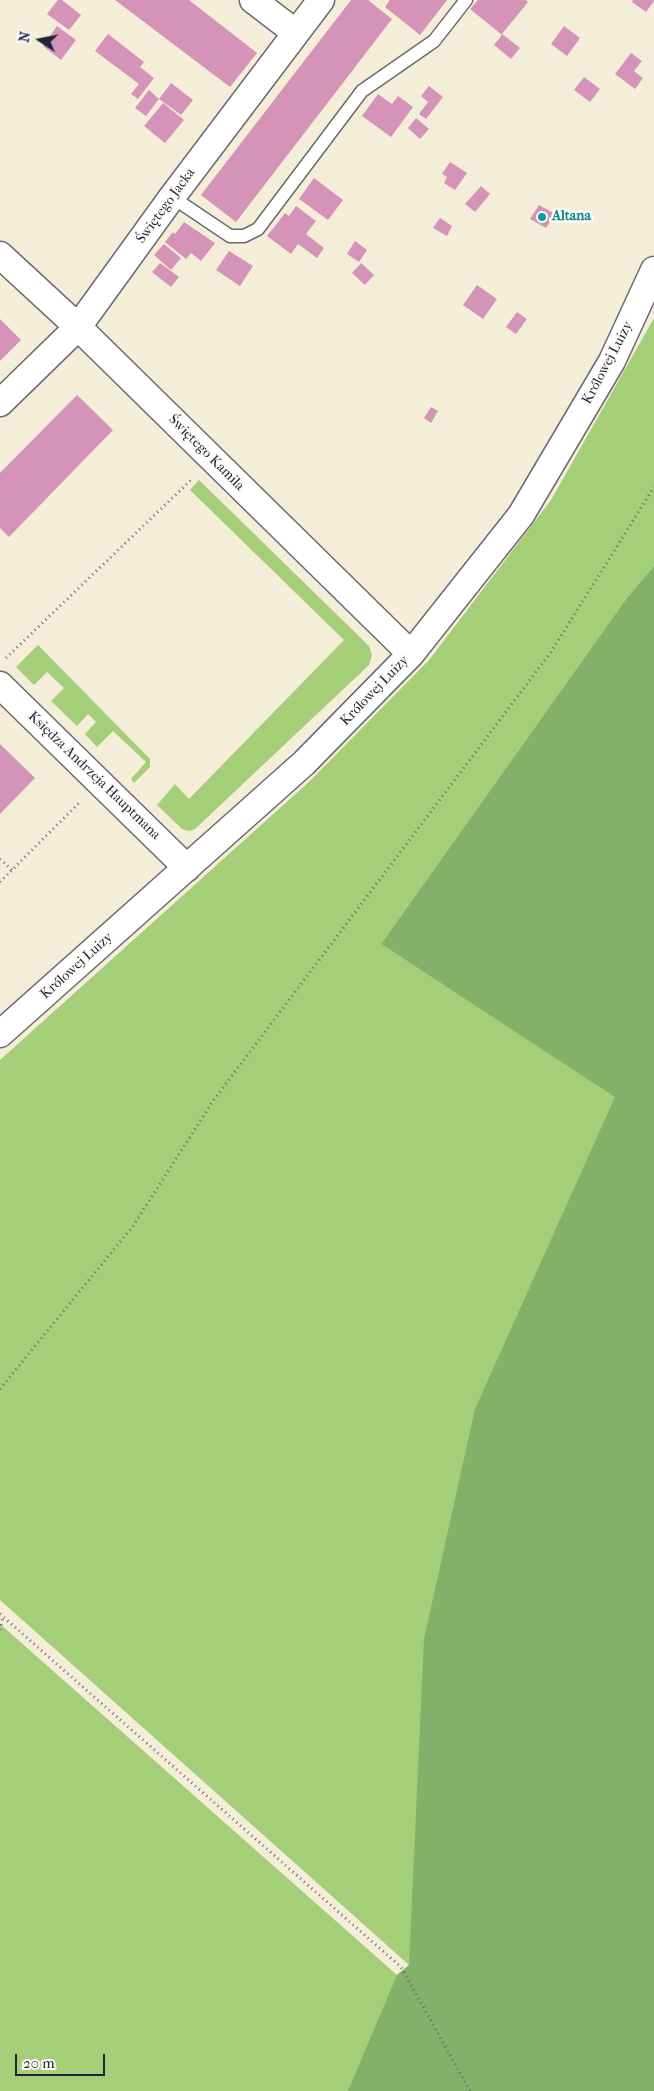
<!DOCTYPE html>
<html>
<head>
<meta charset="utf-8">
<style>
  body { margin:0 }
  #map { position:relative; width:654px; height:2091px; overflow:hidden; background:#f4edd8; font-family:"IM FELL French Canon",serif }
  canvas { display:block }
  .north { position:absolute; left:15px; top:15px; width:50px; height:50px; -webkit-text-stroke:4px #fdfcf7; paint-order:stroke; rotate:281deg; font-size:14px; font-weight:700; line-height:20px; text-align:center; color:#22223b }
  .north::after { content:''; display:block; margin:auto; width:18px; height:22px; background:#22223b; clip-path:polygon(50% 0,100% 100%,50% 72%,0 100%) }
  .scale { position:absolute; left:15px; top:2054px; width:90px; height:22px; box-sizing:border-box; border:2px solid #22223b; border-top:0; padding-left:6px; font-size:15px; line-height:18px; white-space:nowrap; color:#22223b; -webkit-text-stroke:4px #fdfcf7; paint-order:stroke }
</style>
</head>
<body>
<div id="map">
<canvas width="654" height="2091"></canvas>
<div class="north">N</div>
<div class="scale">20 m</div>
</div>
<script>
const ctx = document.querySelector('canvas').getContext('2d');
ctx.lineJoin = 'round';
function paint(path, color) {
  ctx.fillStyle = color;
  ctx.fill(path, 'evenodd');
}
function toPath(rows) {
  const path = new Path2D();
  for (const r of rows) {
    path.moveTo(r[0], r[1]);
    for (let i = 2; i < r.length; i += 2) path.lineTo(r[i], r[i + 1]);
  }
  return path;
}
function strokePath(path, color, width, dash) {
  ctx.strokeStyle = color;
  ctx.lineWidth = width;
  ctx.lineCap = dash ? 'butt' : 'round';
  ctx.setLineDash(dash || []);
  ctx.stroke(path);
}
function write(font, color, halo, rows, align = 'center') {
  ctx.font = font + ' "IM FELL French Canon",serif';
  ctx.lineWidth = 5;
  ctx.setLineDash([]);
  ctx.textBaseline = 'middle';
  ctx.strokeStyle = halo;
  ctx.fillStyle = color;
  for (const [text, x, y, turn = 0] of rows) {
    ctx.save();
    ctx.translate(x, y);
    ctx.rotate((+turn || 0) * Math.PI / 180);
    ctx.textAlign = isNaN(turn) ? turn : align;
    if (halo) ctx.strokeText(text, 0, 0);
    ctx.fillText(text, 0, 0);
    ctx.restore();
  }
}
paint(toPath([
  [654,318,654,566,626,599,381,944,615,1096,654,2091,0,2091,0,1624,397,1975,409,1965,0,1600,0,1060,310,781,429,660,551,500],
  [199,480,369,646,372,655,369,665,195,829,189,831,182,829,157,805,175,784,189,799,344,640,190,490],
  [38,645,150,759,150,767,134,783,131,779,146,762,113,731,97,747,85,734,96,722,88,714,77,726,51,701,64,688,47,672,34,685,16,667]
]), '#a5ce79');
paint(toPath([
  [654,566,654,2091,348,2091,397,1975,409,1965,424,1639,475,1409,615,1097,381,944,626,599]
]), '#84b169');
paint(toPath([
  [58,0,62,0,81,15,69,30,47,14],
  [115,0,189,0,257,53,230,87],
  [351,0,368,0,392,19,236,222,201,195],
  [390,0,447,0,420,35,385,7],
  [478,0,526,0,528,2,502,34,520,48,511,59,494,45,502,35,470,9],
  [633,0,654,0,654,1,646,12,632,2],
  [57,26,76,40,61,60,43,46],
  [564,26,580,38,567,56,551,44],
  [108,34,144,62,140,67,154,78,138,99,131,94,139,84,95,51],
  [631,53,642,61,634,71,643,78,635,89,615,74],
  [584,77,600,89,590,102,574,90],
  [171,83,193,100,181,115,159,99],
  [429,86,443,97,426,119,419,114,428,102,421,96],
  [149,90,159,99,146,116,135,108],
  [378,94,392,104,398,96,413,107,391,137,362,116],
  [163,103,184,120,165,143,144,126],
  [416,118,429,129,420,139,408,128],
  [450,162,467,173,455,190,444,183,447,177,442,174],
  [314,178,343,200,328,220,299,199],
  [481,186,490,194,475,212,465,204],
  [539,205,555,214,546,228,530,219],
  [296,206,316,221,306,234,324,248,317,258,298,244,291,254,267,236,285,213,289,216],
  [440,218,452,226,447,236,433,228],
  [184,222,215,243,201,261,191,253,186,259,165,242,173,232,175,234],
  [355,241,367,250,359,262,347,254],
  [164,244,181,258,171,270,154,255],
  [229,251,253,266,240,286,216,270],
  [160,263,179,277,171,287,152,272],
  [361,263,374,275,365,285,352,273],
  [477,285,497,299,483,319,463,305],
  [517,312,527,319,516,334,506,327],
  [0,319,21,340,0,361],
  [77,395,113,430,9,537,0,528,0,473],
  [431,407,438,411,431,423,424,418],
  [0,744,35,778,0,814]
]), '#d693b8');
const lane = toPath([
  [172,197,230,236,244,236,258,229,362,91,434,41,466,0]
]);
const street = toPath([
  [253,0,296,33],
  [0,255,78,327,411,654],
  [0,403,78,327,172,197,321,0],
  [0,685,187,868],
  [0,1034,304,763,411,654,521,515,612,361,654,270]
]);
strokePath(lane, '#6c6972', 15);
strokePath(street, '#6c6972', 29);
strokePath(toPath([
  [6,658,192,479],
  [0,859,12,870],
  [0,882,79,803],
  [0,1389,133,1226,213,1101,551,652,654,487],
  [0,1614,401,1967,470,2091],
  [0,1630,3,1616]
]), '#6c6972', 3, [1, 4]);
strokePath(lane, '#fff', 12);
strokePath(street, '#fff', 26);
for (const [x, y, r, color] of [
  [542,217,5,"#0f9aa8"]
]) {
  const dot = new Path2D();
  dot.arc(x, y, r, 0, 2 * Math.PI);
  ctx.fillStyle = color;
  ctx.fill(dot);
  strokePath(dot, '#fdfcf7', 2);
}
write('14px', '#22223b', '#fdfcf7', [
  ["Świętego Jacka",166,206,-54],
  ["Królowej Luizy",608,363,-62],
  ["Świętego Kamila",206,453,45],
  ["Królowej Luizy",375,691,-46],
  ["Księdza Andrzeja Hauptmana",94,776,44],
  ["Królowej Luizy",77,966,-42]
]);
write('bold 14px', '#0d838f', '#fdfcf7', [
  ["Altana",552,217]
], 'left');
</script>
</body>
</html>
